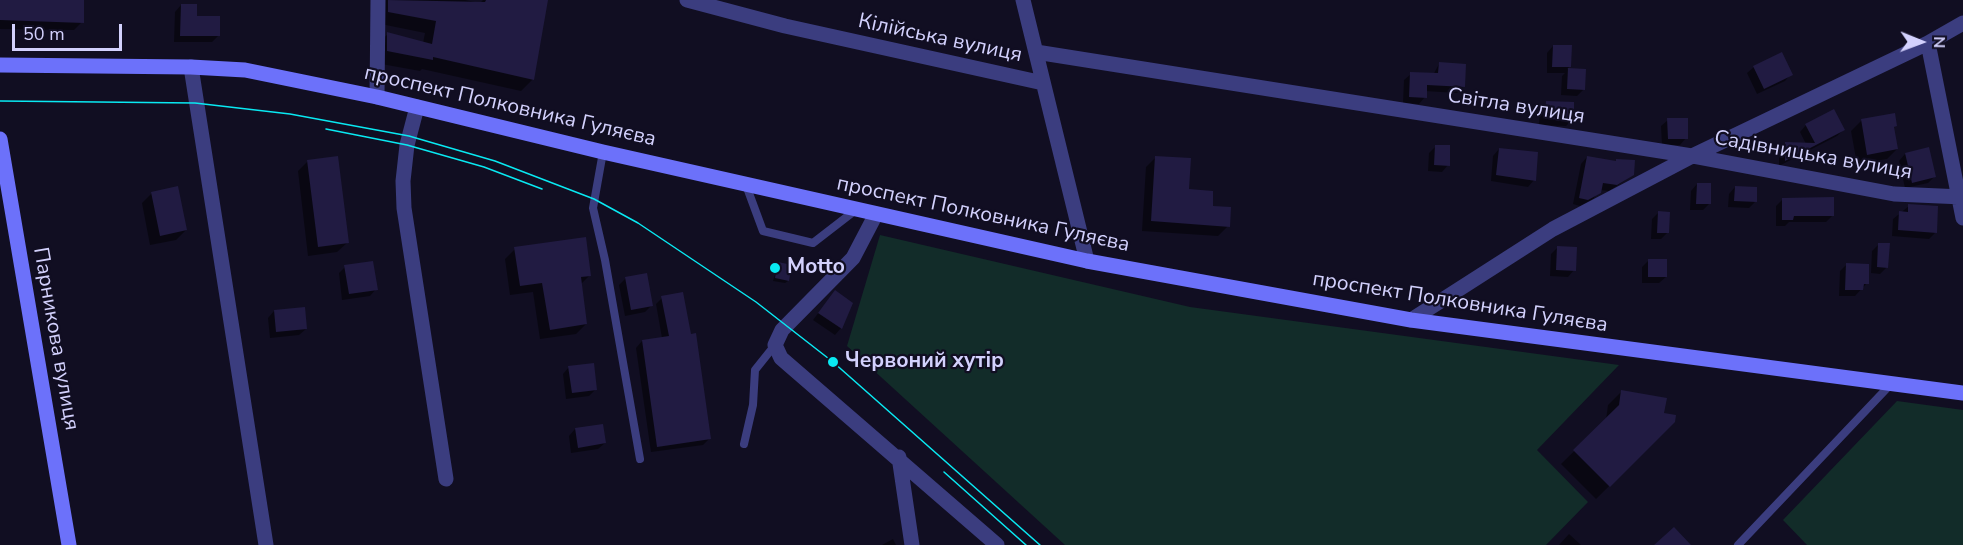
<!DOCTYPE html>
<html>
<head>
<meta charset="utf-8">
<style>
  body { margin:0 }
  #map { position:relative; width:1963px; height:545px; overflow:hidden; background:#110e22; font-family:"Nunito Sans",sans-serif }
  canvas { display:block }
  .north { position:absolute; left:1891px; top:12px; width:60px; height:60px; -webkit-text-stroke:4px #110e22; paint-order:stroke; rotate:91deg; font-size:16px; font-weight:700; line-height:24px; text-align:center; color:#d3d1fd }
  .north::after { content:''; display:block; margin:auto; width:21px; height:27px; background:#d3d1fd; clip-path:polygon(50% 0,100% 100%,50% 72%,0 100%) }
  .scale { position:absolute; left:12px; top:24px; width:110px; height:27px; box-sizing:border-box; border:3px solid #d3d1fd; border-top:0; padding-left:8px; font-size:18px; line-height:21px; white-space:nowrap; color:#d3d1fd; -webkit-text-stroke:4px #110e22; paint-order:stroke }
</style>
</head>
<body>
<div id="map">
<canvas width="1963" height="545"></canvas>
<div class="north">N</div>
<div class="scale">50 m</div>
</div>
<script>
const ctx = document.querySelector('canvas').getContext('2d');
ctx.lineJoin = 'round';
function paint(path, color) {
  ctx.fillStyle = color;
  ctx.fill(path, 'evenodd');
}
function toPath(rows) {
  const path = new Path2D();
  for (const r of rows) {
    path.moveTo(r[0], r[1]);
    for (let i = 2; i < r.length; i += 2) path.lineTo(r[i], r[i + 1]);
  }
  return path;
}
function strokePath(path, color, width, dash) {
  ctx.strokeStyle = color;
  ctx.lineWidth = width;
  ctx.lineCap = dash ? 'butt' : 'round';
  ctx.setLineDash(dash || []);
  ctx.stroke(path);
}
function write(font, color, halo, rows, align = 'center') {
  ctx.font = font + ' "Nunito Sans",sans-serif';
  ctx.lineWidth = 4.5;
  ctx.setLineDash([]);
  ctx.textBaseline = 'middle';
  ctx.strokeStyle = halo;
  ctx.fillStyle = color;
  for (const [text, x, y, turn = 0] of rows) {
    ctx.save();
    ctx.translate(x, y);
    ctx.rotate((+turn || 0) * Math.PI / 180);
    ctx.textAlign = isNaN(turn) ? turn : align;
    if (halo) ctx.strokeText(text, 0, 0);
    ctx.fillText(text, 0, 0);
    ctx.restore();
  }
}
paint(toPath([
  [880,235,1190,307,1619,365,1537,450,1588,502,1546,545,1065,545,847,346],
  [1897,401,1963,410,1963,545,1807,545,1783,520]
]), '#122c29');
paint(toPath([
  [0,0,83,0,82,22,74,30,0,29],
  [373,0,465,0,480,3,483,0,546,0,533,79,521,91,422,69,420,71,376,63,376,45,388,34,423,43,425,33,376,23],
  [181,5,196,17,219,35,212,42,174,42,175,12],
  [1553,46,1570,66,1567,69,1585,70,1584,89,1577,96,1561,95,1562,76,1565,73,1547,73,1547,53],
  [1439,64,1463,87,1457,93,1425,91,1425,97,1419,104,1403,103,1404,80,1411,74,1433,75],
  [1754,67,1791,74,1785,81,1757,94,1747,73],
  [1547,103,1572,120,1566,126,1539,125,1540,109],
  [1668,120,1686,138,1680,145,1662,145,1661,126],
  [1861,121,1896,125,1893,129,1897,149,1887,159,1857,164,1851,131],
  [1806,125,1843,130,1837,136,1779,166,1779,150,1786,144,1806,144,1800,132],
  [1436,146,1448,165,1442,172,1428,171,1429,153],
  [1499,149,1534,180,1528,187,1491,181,1493,156],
  [1905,154,1935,176,1928,183,1905,188,1899,161],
  [1156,157,1187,191,1211,208,1228,226,1218,236,1142,231,1146,167],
  [1587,157,1615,162,1617,160,1633,175,1609,191,1600,190,1593,199,1580,206,1573,204,1581,164],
  [308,161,347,243,337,252,308,256,298,171],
  [1697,184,1709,204,1703,210,1690,210,1691,191],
  [1735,187,1755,202,1749,208,1728,207,1729,194],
  [152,193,186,230,176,240,150,245,142,203],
  [1782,200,1832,216,1826,222,1789,222,1785,226,1776,226,1776,206],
  [1909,206,1935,233,1929,239,1892,236,1893,219],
  [1658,213,1668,232,1661,239,1651,239,1652,219],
  [1879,244,1887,267,1880,274,1871,273,1872,251],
  [1558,247,1574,270,1568,277,1550,276,1551,254],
  [515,249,590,275,580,285,586,324,576,334,540,339,533,292,510,295,505,259],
  [1649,260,1666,277,1659,283,1642,283,1642,267],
  [778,264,788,281,785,283,773,281],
  [1847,264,1867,283,1855,296,1839,296,1840,271],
  [345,267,376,289,370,296,342,300,339,273],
  [626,278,651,306,645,312,625,316,619,285],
  [662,298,709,439,703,445,651,452,636,348,642,341,662,338,656,304],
  [829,299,841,328,835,335,813,320],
  [274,311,306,329,299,335,270,338,268,318],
  [569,367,596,389,589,396,566,399,563,374],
  [1621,392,1674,422,1596,499,1561,464,1606,420,1608,405],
  [575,429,605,443,598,449,571,453,569,436],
  [1569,534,1581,545,1559,545],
  [893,539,896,545,882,545]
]), '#0007');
paint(toPath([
  [0,0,84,0,84,23,0,20],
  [388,0,485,2,486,0,548,0,534,80,433,57,433,60,387,51,387,32,432,44,436,21,388,12],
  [181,4,197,4,197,16,220,16,220,36,180,36],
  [1553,45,1572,45,1571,67,1552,67],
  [1782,52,1793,75,1764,89,1753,66],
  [1439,62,1466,64,1465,87,1427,85,1427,98,1409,97,1410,72,1438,73],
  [1568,68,1586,69,1585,90,1567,89],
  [1546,101,1574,102,1574,120,1545,119],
  [1834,109,1845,130,1785,161,1785,142,1815,143,1805,124],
  [1895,113,1897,126,1894,127,1898,149,1867,155,1861,119],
  [1667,118,1688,118,1688,139,1668,139],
  [1435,145,1450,145,1450,166,1434,165],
  [1929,147,1936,177,1912,183,1905,153],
  [1499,148,1538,152,1536,181,1496,175],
  [338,156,349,243,318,247,307,160],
  [1155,156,1191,158,1189,189,1213,191,1213,206,1231,207,1230,227,1151,221],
  [1587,156,1616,161,1616,159,1635,160,1634,175,1617,185,1603,183,1601,193,1588,200,1579,198],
  [1697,183,1711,183,1711,204,1696,204],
  [178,186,187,230,160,236,151,192],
  [1735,186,1757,187,1757,202,1734,201],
  [1834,197,1834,216,1794,216,1793,220,1782,220,1782,198],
  [1908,204,1938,206,1937,233,1898,230,1899,211,1908,212],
  [1658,211,1670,212,1669,233,1657,233],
  [586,237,591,276,581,277,587,324,550,330,542,283,520,286,514,247],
  [1878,243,1890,243,1888,268,1877,267],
  [1557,246,1577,247,1576,271,1556,270],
  [1648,259,1667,259,1667,277,1648,277],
  [373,261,378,290,349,294,344,265],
  [778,262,792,265,789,281,775,278],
  [1846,263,1869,264,1869,284,1864,284,1863,290,1845,290],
  [647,273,653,306,631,310,625,277],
  [835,290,853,303,842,329,818,313],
  [683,292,691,334,696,333,711,439,657,447,642,340,669,336,661,296],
  [305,307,307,329,276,332,274,310],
  [594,363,597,390,572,393,568,366],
  [1621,390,1667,398,1664,413,1676,415,1675,422,1610,487,1573,450,1619,405],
  [603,424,606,443,578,448,575,428],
  [1674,527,1691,545,1654,545]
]), '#211b42');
strokePath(toPath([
  [603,152,593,208,605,260,640,459],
  [746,185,763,231,813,243,857,209],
  [744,444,753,405,755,370,775,345],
  [1738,545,1891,384]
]), '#3b3d7f', 8);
strokePath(toPath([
  [687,0,785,26,1043,83],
  [1023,0,1087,261],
  [1928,43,1963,218],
  [1036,52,1692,156,1894,194,1963,197],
  [191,67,266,545],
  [377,97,378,0],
  [417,107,407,145,403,181,404,208,446,479],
  [876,214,853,258,782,330,775,345,781,358,997,545],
  [1411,320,1553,229,1692,156,1928,43,1963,23],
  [899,457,912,545]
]), '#3b3d7f', 15);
strokePath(toPath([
  [0,65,191,67,245,70,377,97,603,152,1087,261,1411,320,1963,393],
  [0,139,69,545]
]), '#6c71fa', 15);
strokePath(toPath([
  [0,101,195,103,290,114,409,136,495,161,594,199,638,223,756,302,833,362,1040,545],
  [326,129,407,145,484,167,542,189],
  [944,472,1026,545]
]), '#09e9f2', 1.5);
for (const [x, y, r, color] of [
  [775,268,6,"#09e9f2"],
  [833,362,6,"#09e9f2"]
]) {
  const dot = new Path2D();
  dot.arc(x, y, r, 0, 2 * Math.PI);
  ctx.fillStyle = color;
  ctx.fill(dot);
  strokePath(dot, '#110e22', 2);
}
write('21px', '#d3d1fd', '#110e22', [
  ["Кілійська вулиця",940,39,12],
  ["проспект Полковника Гуляєва",510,107,13],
  ["Світла вулиця",1516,107,9],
  ["Садівницька вулиця",1813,156,10],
  ["проспект Полковника Гуляєва",983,215,12],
  ["проспект Полковника Гуляєва",1460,303,9],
  ["Парникова вулиця",55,339,80]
]);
write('bold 21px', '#d3d1fd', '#110e22', [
  ["Motto",787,268],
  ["Червоний хутір",845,362]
], 'left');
</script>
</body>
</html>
